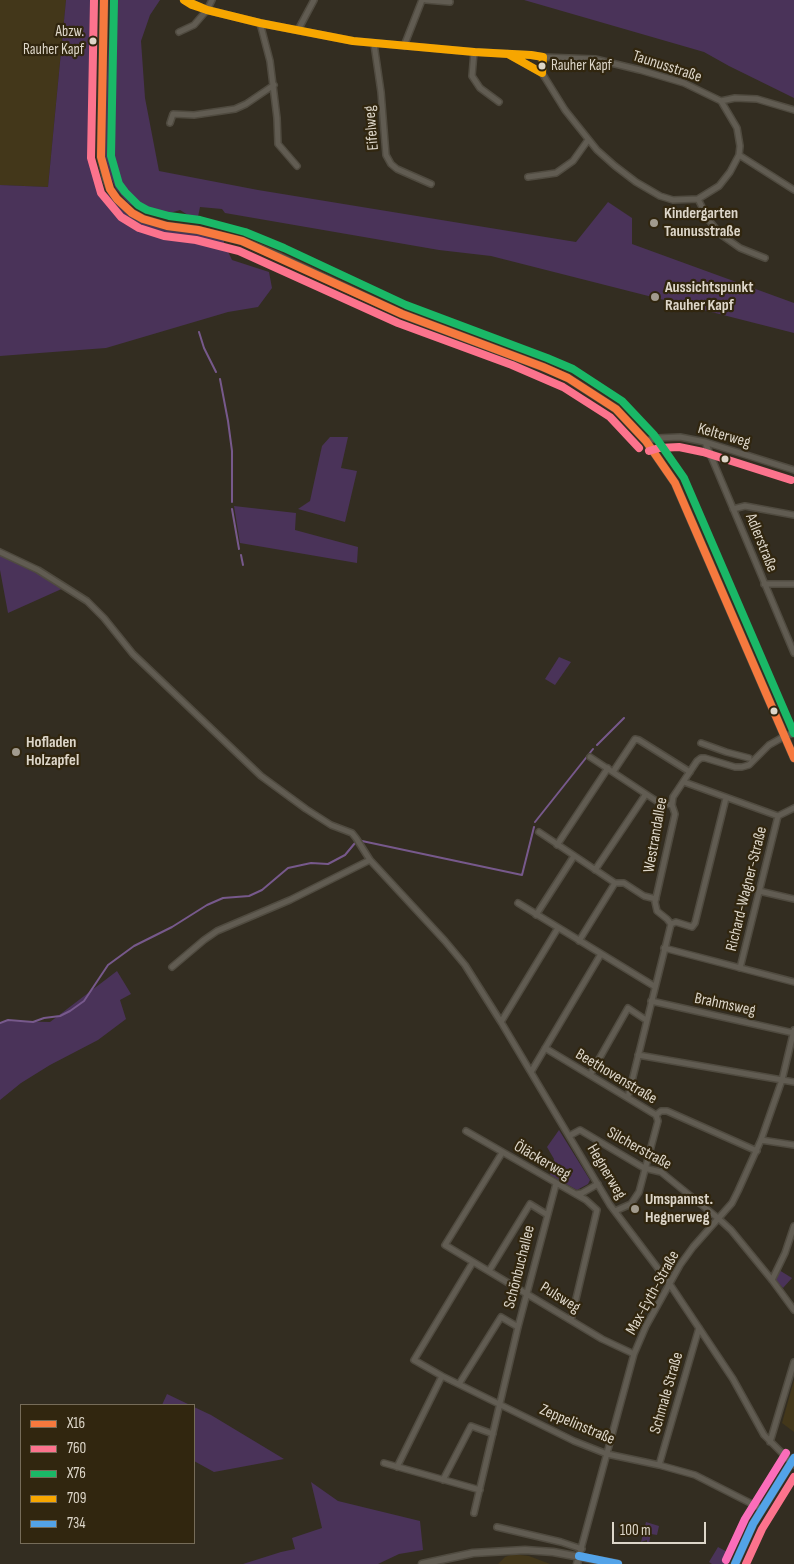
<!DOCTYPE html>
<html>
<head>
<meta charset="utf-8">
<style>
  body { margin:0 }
  #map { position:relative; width:794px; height:1564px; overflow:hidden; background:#332d21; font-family:"Sofia Sans Condensed",sans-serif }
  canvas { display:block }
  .legend { position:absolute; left:20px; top:1404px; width:175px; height:140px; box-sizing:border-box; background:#31260f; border:1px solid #766c59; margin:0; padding:6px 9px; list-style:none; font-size:15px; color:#ddd6c9 }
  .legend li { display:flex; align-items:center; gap:10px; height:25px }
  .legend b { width:25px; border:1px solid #766c59 }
  .scale { position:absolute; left:612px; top:1522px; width:94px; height:22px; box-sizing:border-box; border:2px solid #ddd6c9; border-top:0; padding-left:6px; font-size:15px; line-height:18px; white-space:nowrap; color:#ddd6c9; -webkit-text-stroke:4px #31260f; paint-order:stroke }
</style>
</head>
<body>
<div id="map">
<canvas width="794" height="1564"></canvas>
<ul class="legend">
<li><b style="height:6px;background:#f6793e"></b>X16</li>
<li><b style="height:6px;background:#fc738d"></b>760</li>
<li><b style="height:6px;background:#1ab867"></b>X76</li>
<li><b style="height:6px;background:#f7a600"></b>709</li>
<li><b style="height:6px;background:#53a3e8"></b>734</li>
</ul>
<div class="scale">100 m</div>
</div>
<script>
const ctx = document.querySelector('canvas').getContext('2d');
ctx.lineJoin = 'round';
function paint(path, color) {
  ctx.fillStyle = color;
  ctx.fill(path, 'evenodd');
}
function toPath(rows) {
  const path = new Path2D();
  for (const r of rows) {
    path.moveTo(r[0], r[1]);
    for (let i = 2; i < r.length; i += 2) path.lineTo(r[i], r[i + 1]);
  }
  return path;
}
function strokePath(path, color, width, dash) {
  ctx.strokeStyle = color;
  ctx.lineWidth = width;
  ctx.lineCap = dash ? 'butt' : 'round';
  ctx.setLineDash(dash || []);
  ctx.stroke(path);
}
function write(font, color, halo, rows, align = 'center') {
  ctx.font = font + ' "Sofia Sans Condensed",sans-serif';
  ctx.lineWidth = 4.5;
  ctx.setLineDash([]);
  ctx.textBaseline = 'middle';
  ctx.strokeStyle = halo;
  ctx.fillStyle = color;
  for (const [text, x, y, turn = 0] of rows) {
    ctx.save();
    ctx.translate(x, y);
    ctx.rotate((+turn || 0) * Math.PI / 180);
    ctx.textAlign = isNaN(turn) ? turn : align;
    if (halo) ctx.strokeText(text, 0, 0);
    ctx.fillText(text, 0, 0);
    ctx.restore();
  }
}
paint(toPath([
  [0,0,66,0,48,187,0,185],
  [794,1380,794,1432,782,1423],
  [513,1554,529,1556,550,1564,498,1564,505,1557]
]), '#43371a');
paint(toPath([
  [66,0,97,0,94,167,105,192,123,205,167,226,224,236,224,243,232,260,269,272,272,288,258,307,228,312,106,348,0,356,0,185,48,187],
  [111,0,160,0,150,15,141,41,145,98,159,171,258,190,576,242,608,202,632,218,632,244,794,303,794,333,491,256,439,250,225,213,222,209,200,207,198,217,191,217,180,210,170,213,142,211,128,203,116,189,105,165,104,133],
  [524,0,794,0,794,98,729,66,704,52],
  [330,437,348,437,341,468,357,471,345,522,298,509,310,501,322,446],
  [234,506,296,513,295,530,358,547,357,563,240,543],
  [0,552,66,587,8,613,0,570],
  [559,657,571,662,555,685,545,679],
  [117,971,131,994,120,1000,126,1019,98,1040,50,1065,21,1083,0,1100,0,1023,7,1021,50,1022],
  [559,1130,590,1180,588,1184,577,1190,550,1175,554,1159,547,1147],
  [779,1270,792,1278,783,1288,775,1279],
  [167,1394,190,1405,162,1405],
  [194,1407,211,1415,284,1459,214,1472,194,1461],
  [311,1482,338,1501,420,1521,423,1550,399,1554,378,1564,243,1564,281,1552,295,1549,292,1538,322,1528],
  [646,1522,659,1526,657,1535,651,1534,649,1543,647,1542,647,1540,641,1542],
  [718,1547,731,1554,726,1564,712,1564,709,1562]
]), '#4a3359');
strokePath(toPath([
  [199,332,204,348,216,372],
  [220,379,228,421,232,451,232,502],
  [232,509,239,549],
  [241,555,243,565],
  [597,745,624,718],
  [535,822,593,749],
  [362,841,522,875,534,827],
  [0,1023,8,1020,33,1022,44,1018,60,1016,70,1011,84,1001,108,965,134,946,172,927,207,905,223,898,249,896,262,890,288,868,311,863,328,864,345,855,355,843]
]), '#77598c', 2);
const minor = toPath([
  [184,0,207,10,260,23,353,41,474,52,531,55,543,57,595,59,640,70,684,83,721,101,737,128,740,146,739,155,730,172,719,186,698,199,673,200,660,196,636,182,615,166,597,150,565,110,542,73,508,54],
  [426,0,450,2],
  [260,23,270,61,277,118,278,144,297,166],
  [298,30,314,0],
  [179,32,194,25,207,10,212,0],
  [374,44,381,92,386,155,391,164,397,169,431,184],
  [404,46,422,0],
  [474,52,472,76,480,88,499,102],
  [542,73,543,57],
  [721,101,735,98,757,99,794,110],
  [170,123,173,114,194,115,235,109,246,104,274,85],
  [739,155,794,190],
  [528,177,556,173,573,161,588,140],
  [698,199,708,219,720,234,740,248,765,258],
  [646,441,657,438,680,437,705,442,794,470],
  [705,442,794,653],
  [733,509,745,506,794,515],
  [0,552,38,570,87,601,104,618,133,654,261,776,306,809,331,825,352,833,356,838,370,860,445,941,465,965,501,1022,610,1205,669,1283,733,1379,764,1435,794,1465],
  [764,584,794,584],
  [701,743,726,752,749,758],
  [590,757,658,802,672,805],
  [613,772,635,739,639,740,690,772],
  [684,782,778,816,794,808],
  [539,832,615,883,624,883,644,896,656,899],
  [557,845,608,768],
  [595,870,646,794],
  [759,891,794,899],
  [518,903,654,986],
  [536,915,574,856],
  [671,924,667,919,657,911,655,902,675,814,672,805,673,797,697,761,701,758,705,758,735,767,742,767,749,765,769,745,785,736,794,733],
  [671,924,676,922,692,927,695,923,726,798],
  [579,941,615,883],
  [664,948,794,982],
  [172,967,204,940,217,931,290,900,370,860],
  [740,968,778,816],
  [651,1001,794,1033],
  [501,1022,558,928],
  [545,1048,656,1115,658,1121,639,1192,631,1204,615,1211],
  [638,1055,794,1082],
  [531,1072,601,954],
  [590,1075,628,1008,646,1020],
  [628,1097,671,924],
  [656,1115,661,1111,667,1111,757,1151],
  [466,1131,586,1200,597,1210,571,1320],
  [569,1136,580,1130,644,1168,661,1172,719,1219,731,1230,772,1280,794,1310],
  [761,1140,794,1145],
  [502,1153,445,1245,602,1339,634,1354],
  [576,1194,582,1193,598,1184],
  [473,1262,414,1360,442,1376,574,1441,607,1454,659,1465,695,1475,762,1509],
  [489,1271,530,1204,546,1214],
  [772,1280,785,1253,794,1226],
  [459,1384,501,1317,518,1327],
  [770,1442,794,1362],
  [384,1463,480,1490],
  [659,1465,699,1328],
  [397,1467,442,1376],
  [443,1480,471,1426,493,1434],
  [474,1513,518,1327,556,1184],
  [497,1527,561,1542,582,1549],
  [579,1556,634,1354,646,1326,680,1265,693,1247,732,1203,738,1191,761,1140,782,1080,794,1030]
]);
const tertiary = toPath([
  [422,1564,473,1553,525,1550,553,1552,618,1564],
  [577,1564,579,1556]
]);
const secondary = toPath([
  [104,0,101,157,106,178,110,189,117,199,132,213,143,219,167,226,198,230,242,241,280,257,402,314,543,367,568,378,616,409,646,441,675,483,794,758],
  [735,1564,753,1524,794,1458]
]);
strokePath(minor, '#504b40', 8);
strokePath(tertiary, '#504b40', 9);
strokePath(secondary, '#504b40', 9);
strokePath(minor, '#615c52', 5);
strokePath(tertiary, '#615c52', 6);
strokePath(secondary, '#625c50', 7);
strokePath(toPath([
  [104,0,101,157,110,189,117,199,132,213,143,219,167,226,198,230,242,241,402,314,543,367,568,378,616,409,646,441,675,483,794,758]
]), '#f6793e', 8);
strokePath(toPath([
  [94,0,91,158,101,193,121,217,139,228,164,236,196,240,239,251,398,323,512,365,563,387,610,417,639,448],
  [649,451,659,448,679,447,703,452,791,480],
  [746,1564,762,1529,794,1477]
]), '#fc738d', 8);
strokePath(toPath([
  [114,0,111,156,119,184,125,192,138,205,147,210,169,216,200,220,245,232,284,248,406,305,547,358,573,369,622,401,654,435,684,478,794,733]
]), '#1ab867', 8);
strokePath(toPath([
  [184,0,207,10,192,5,184,0],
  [207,10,260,23],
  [260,23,353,41],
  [260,23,353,41],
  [353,41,474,52],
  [353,41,474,52],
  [474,52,531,55,543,57,542,73,508,54,474,52]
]), '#f7a600', 8);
strokePath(toPath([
  [579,1556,618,1564],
  [735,1564,753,1524,794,1458]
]), '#53a3e8', 8);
strokePath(toPath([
  [726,1560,745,1519,786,1453]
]), '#fb6dba', 8);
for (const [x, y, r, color] of [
  [93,41,4.5,"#ddd6c9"],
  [542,66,4.5,"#ddd6c9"],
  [654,223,5,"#a29b8e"],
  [655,297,5,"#a29b8e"],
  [725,459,4.5,"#ddd6c9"],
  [774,711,4.5,"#ddd6c9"],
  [16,752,5,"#a29b8e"],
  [635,1209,5,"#a29b8e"]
]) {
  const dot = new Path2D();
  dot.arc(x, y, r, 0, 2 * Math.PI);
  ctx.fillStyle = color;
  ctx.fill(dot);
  strokePath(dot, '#31260f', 2);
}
write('15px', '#ddd6c9', '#31260f', [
  ["Abzw.",84,32],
  ["Rauher Kapf",84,50],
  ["Rauher Kapf",551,66,"left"]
], 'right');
write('16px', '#ddd6c9', '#31260f', [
  ["Taunusstraße",667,67,18],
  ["Eifelweg",372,128,-95],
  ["Kelterweg",724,436,16],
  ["Adlerstraße",761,543,68],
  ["Westrandallee",656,835,-80],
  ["Richard-Wagner-Straße",747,889,-76],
  ["Brahmsweg",725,1005,12],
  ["Beethovenstraße",616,1077,31],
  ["Silcherstraße",639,1149,29],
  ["Öläckerweg",542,1161,30],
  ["Hegnerweg",606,1172,59],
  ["Schönbuchallee",520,1267,-76],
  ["Max-Eyth-Straße",653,1293,-61],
  ["Pulsweg",560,1298,32],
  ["Schmale Straße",667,1393,-74],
  ["Zeppelinstraße",577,1425,23]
]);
write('bold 16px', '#ddd6c9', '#31260f', [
  ["Kindergarten",664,214],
  ["Taunusstraße",664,232],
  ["Aussichtspunkt",665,288],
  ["Rauher Kapf",665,306],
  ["Hofladen",26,743],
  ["Holzapfel",26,761],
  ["Umspannst.",645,1200],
  ["Hegnerweg",645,1218]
], 'left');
</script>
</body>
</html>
